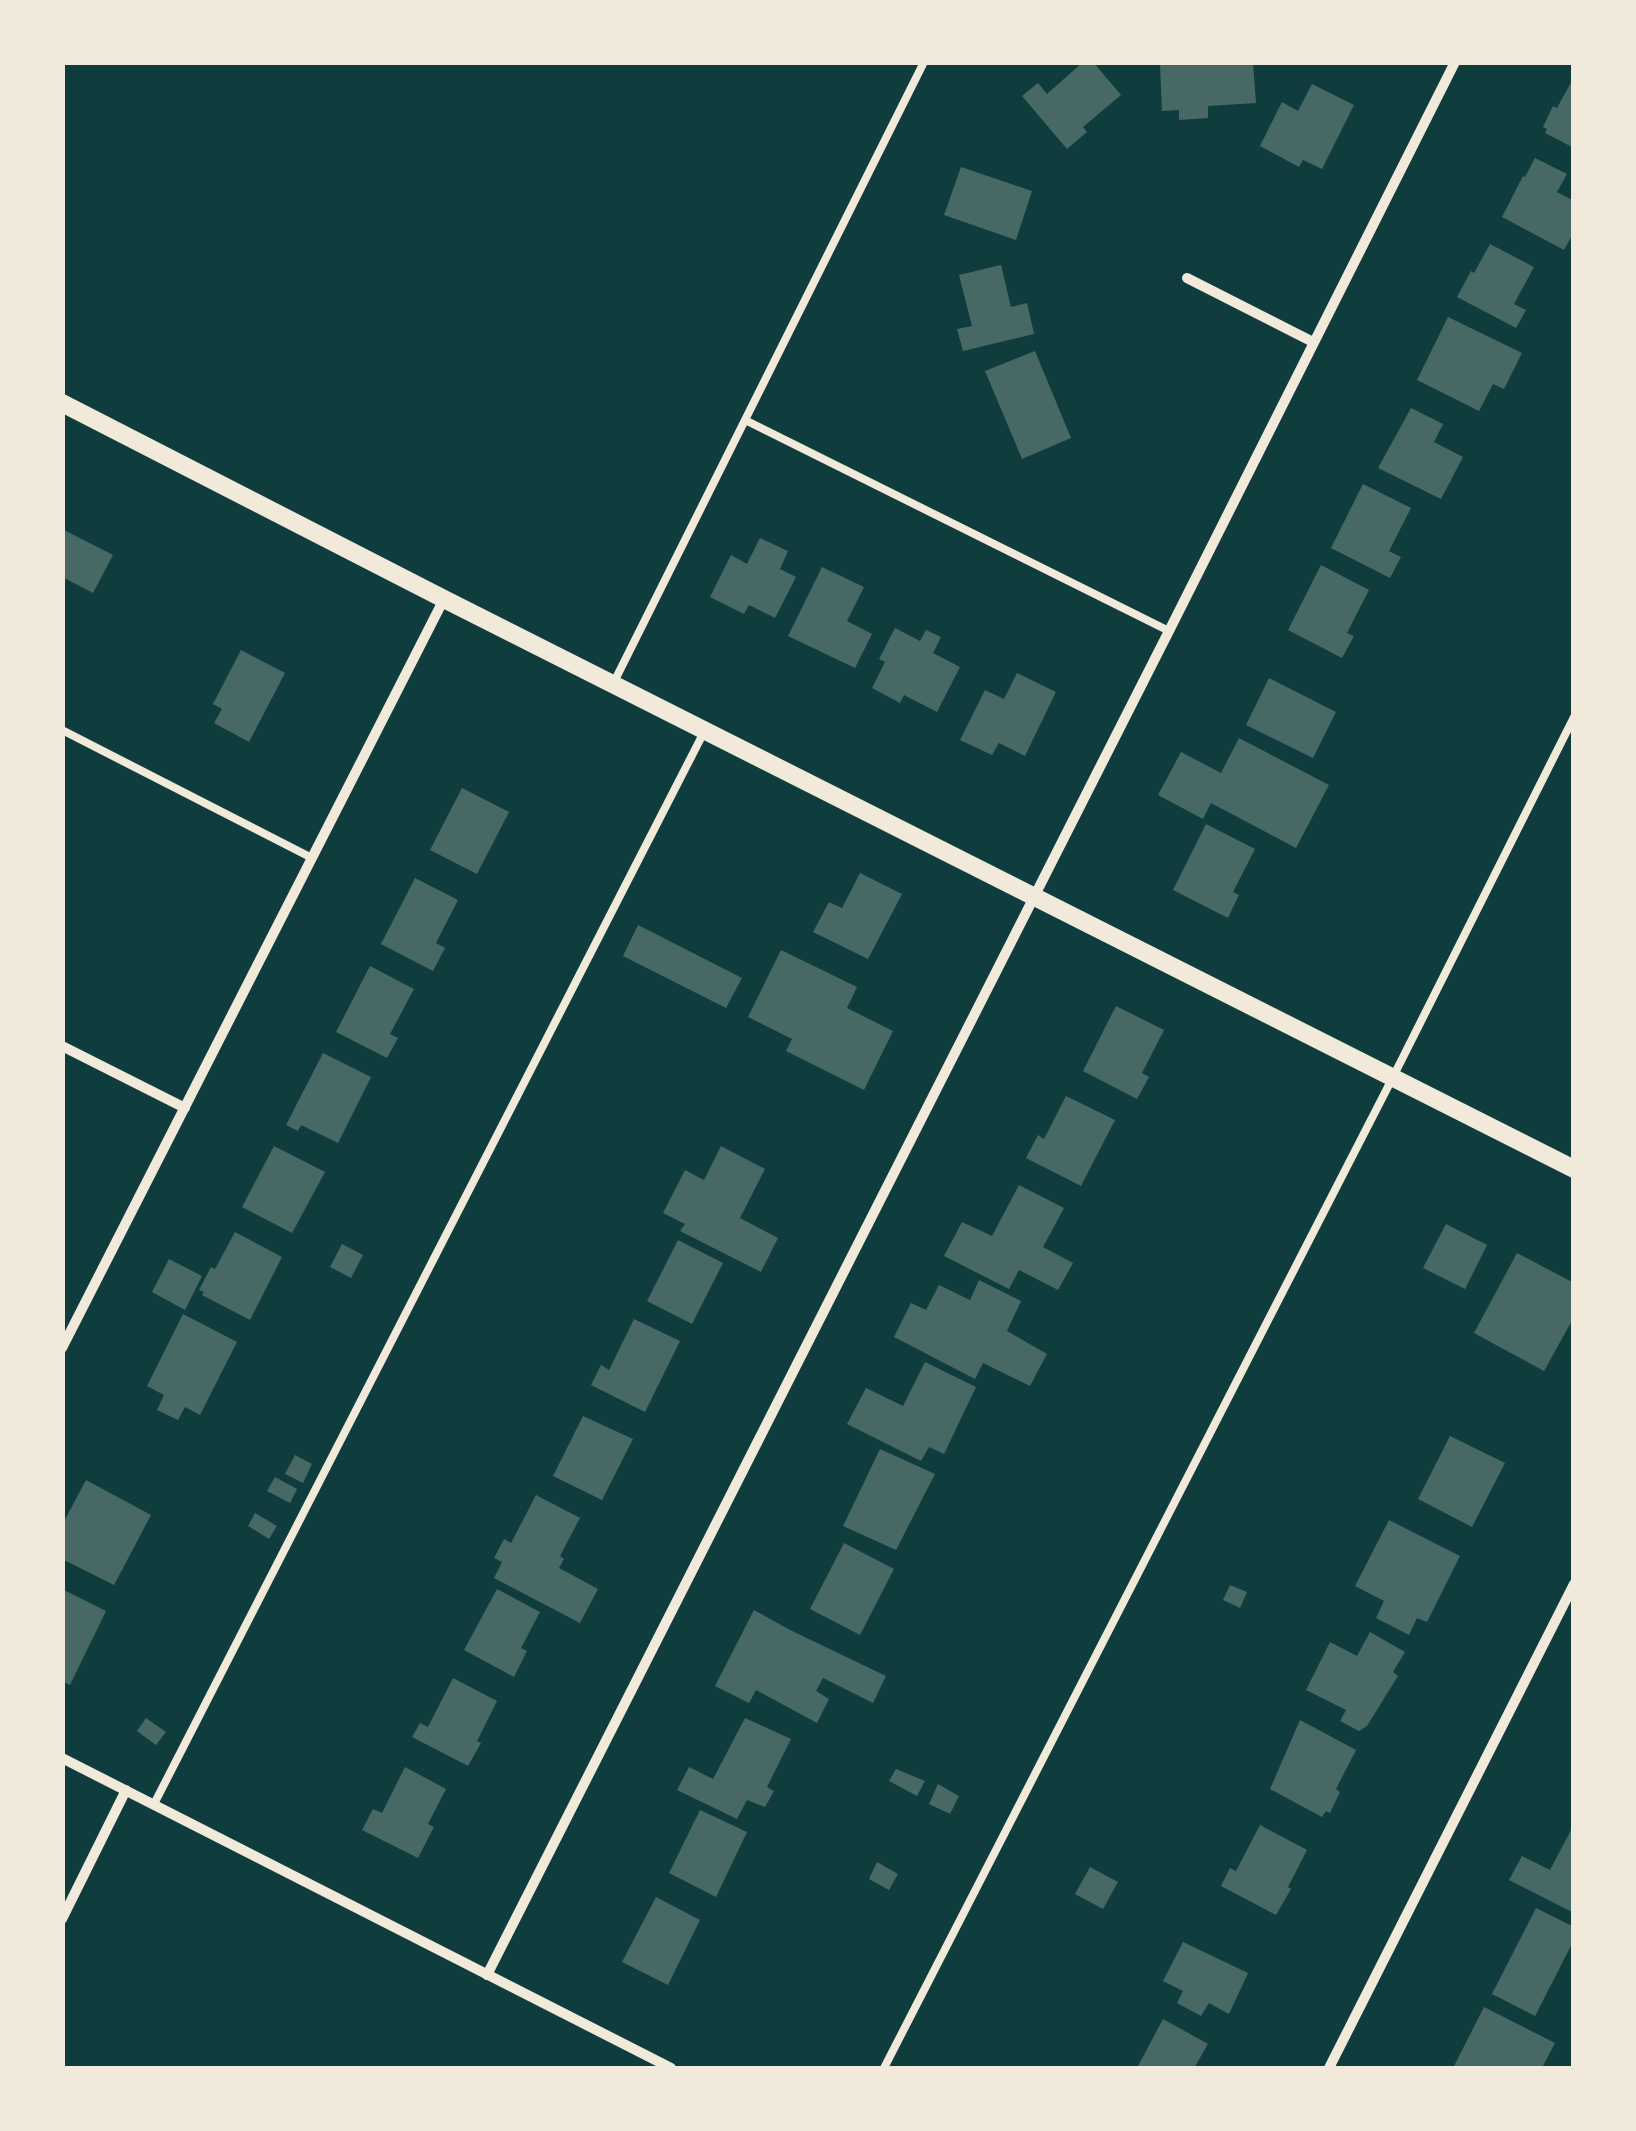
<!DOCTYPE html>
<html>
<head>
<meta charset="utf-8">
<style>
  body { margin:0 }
  #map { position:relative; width:1636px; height:2131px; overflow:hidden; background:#0f3d3e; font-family:Raleway,sans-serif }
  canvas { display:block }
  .frame { position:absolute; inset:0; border:65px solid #f1e9da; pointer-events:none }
</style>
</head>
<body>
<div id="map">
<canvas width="1636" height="2131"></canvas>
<div class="frame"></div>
</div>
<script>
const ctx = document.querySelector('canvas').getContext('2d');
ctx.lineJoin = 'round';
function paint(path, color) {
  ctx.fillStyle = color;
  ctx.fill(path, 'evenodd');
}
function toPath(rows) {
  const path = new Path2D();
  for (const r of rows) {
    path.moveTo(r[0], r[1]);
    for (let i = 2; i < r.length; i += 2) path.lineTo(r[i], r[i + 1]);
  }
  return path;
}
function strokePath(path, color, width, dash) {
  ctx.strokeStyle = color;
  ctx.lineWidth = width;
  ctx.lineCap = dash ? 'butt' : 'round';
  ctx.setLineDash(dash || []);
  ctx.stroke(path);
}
paint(toPath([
  [1083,62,1093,62,1121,95,1083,127,1087,132,1067,149,1022,96,1038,83,1047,94],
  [1197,62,1253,62,1256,103,1208,106,1208,118,1179,120,1179,110,1162,111,1160,65],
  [1574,77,1574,148,1545,133,1547,129,1543,127,1553,106,1557,108],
  [1312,84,1354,105,1322,169,1303,160,1299,167,1260,146,1282,102,1298,111],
  [1535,158,1567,174,1557,192,1574,201,1574,232,1564,250,1502,217,1523,176,1525,177],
  [961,167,1032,191,1016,240,944,215],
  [1490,244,1534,267,1514,304,1526,310,1516,328,1457,297,1471,271,1474,273],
  [1001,265,1011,307,1027,303,1034,334,963,351,957,329,972,326,959,275],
  [1448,317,1522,353,1504,389,1493,384,1479,411,1417,380],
  [1035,351,1071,438,1022,459,985,371],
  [1411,408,1443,424,1434,442,1463,457,1441,499,1378,468],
  [1363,484,1411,508,1389,551,1401,557,1390,578,1331,548],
  [62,529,113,555,93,593,62,577],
  [760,538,788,551,780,569,796,577,775,618,749,605,744,614,710,597,731,555,747,564],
  [1321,565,1369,590,1347,633,1354,636,1342,658,1288,630],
  [822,567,864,587,847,621,872,634,855,668,788,636],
  [895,628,920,641,926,630,941,637,933,653,960,667,937,712,904,695,900,703,872,688,885,662,879,659],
  [241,650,285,673,249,742,214,723,222,709,213,704],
  [1017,673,1056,692,1025,756,999,743,992,755,960,740,985,690,1004,699],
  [1269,678,1336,712,1313,758,1246,725],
  [1239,738,1329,785,1296,848,1211,803,1203,819,1158,795,1181,752,1221,773],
  [462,788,509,812,477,874,430,850],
  [1206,824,1255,849,1233,892,1239,895,1228,918,1173,890],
  [860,873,902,894,868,959,813,932,829,902,842,908],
  [415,878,458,900,436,943,445,948,433,971,381,944],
  [638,925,742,978,726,1008,623,956],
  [781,950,857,987,847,1008,893,1031,864,1090,786,1051,792,1039,748,1017],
  [370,966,414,989,390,1034,398,1038,387,1058,336,1032],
  [1116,1006,1164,1030,1142,1073,1149,1077,1137,1099,1083,1071],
  [323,1053,371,1077,338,1143,301,1125,298,1131,286,1125],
  [1066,1096,1115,1120,1081,1186,1026,1158,1038,1135,1044,1139],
  [274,1146,325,1172,292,1233,242,1207],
  [721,1146,765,1169,740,1218,778,1238,761,1272,680,1231,685,1224,663,1213,685,1170,704,1180],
  [1019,1185,1064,1208,1043,1247,1073,1263,1058,1290,1019,1270,1009,1289,944,1256,962,1222,992,1236],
  [1446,1224,1487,1245,1465,1289,1423,1268],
  [235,1232,282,1257,250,1320,202,1295,204,1292,199,1290,211,1267,215,1269],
  [678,1240,723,1263,692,1324,647,1301],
  [342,1244,363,1255,351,1278,330,1267],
  [1517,1253,1574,1283,1574,1317,1544,1371,1474,1333],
  [169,1259,202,1276,185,1310,152,1292],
  [979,1280,1021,1301,1007,1331,1047,1354,1030,1386,983,1363,975,1379,894,1337,911,1303,926,1310,939,1285,970,1300],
  [183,1314,237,1342,200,1415,185,1407,178,1420,157,1410,164,1395,147,1386],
  [634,1319,680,1341,645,1412,591,1385,601,1365,609,1370],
  [925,1362,976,1387,944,1454,929,1447,921,1461,847,1424,866,1388,903,1406],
  [583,1416,633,1439,602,1500,553,1476],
  [1450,1436,1505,1463,1472,1527,1418,1499],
  [880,1449,935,1474,896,1550,843,1526],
  [295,1455,312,1464,303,1483,285,1474],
  [275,1477,297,1489,290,1503,267,1491],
  [86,1480,151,1515,114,1585,62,1559,62,1525],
  [536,1495,580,1518,560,1556,564,1559,559,1568,598,1589,580,1623,494,1578,502,1562,494,1558,504,1539,511,1543],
  [255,1513,277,1526,269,1539,248,1526],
  [1389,1520,1460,1556,1427,1622,1417,1618,1409,1635,1376,1618,1384,1601,1355,1586],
  [844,1543,894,1569,860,1635,810,1609],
  [1230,1585,1247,1592,1240,1608,1223,1600],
  [62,1589,106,1611,70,1685,62,1681],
  [497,1589,540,1612,521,1648,527,1651,514,1677,464,1650],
  [754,1610,790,1630,886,1676,873,1703,823,1678,816,1691,829,1699,817,1723,756,1690,749,1703,715,1686],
  [1370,1632,1405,1652,1393,1672,1398,1676,1367,1726,1359,1731,1340,1721,1346,1710,1306,1690,1330,1642,1357,1656],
  [453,1678,497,1701,477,1741,481,1743,468,1766,412,1737,420,1723,428,1727],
  [146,1718,166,1732,156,1745,137,1731],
  [745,1718,791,1739,767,1787,774,1791,765,1807,747,1800,737,1819,677,1790,689,1767,713,1779],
  [1300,1720,1356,1750,1336,1789,1340,1792,1330,1813,1326,1811,1322,1817,1270,1789],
  [405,1767,446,1789,428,1824,434,1827,418,1858,362,1830,373,1809,382,1813],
  [896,1769,925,1781,917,1796,889,1781],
  [938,1784,959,1796,950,1814,929,1804],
  [700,1810,747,1832,716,1897,669,1873],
  [1260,1825,1307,1850,1288,1887,1291,1889,1276,1915,1221,1886,1230,1868,1236,1871],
  [1571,1830,1574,1831,1574,1913,1509,1880,1522,1856,1550,1870],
  [877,1862,898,1874,889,1890,869,1879],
  [1090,1867,1118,1882,1103,1909,1075,1894],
  [656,1897,700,1920,668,1985,622,1962],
  [1536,1908,1574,1927,1574,1940,1535,2016,1492,1994],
  [1183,1942,1248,1973,1229,2014,1209,2003,1201,2016,1177,2003,1183,1991,1163,1981],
  [1484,2007,1555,2043,1542,2068,1453,2068],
  [1163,2019,1208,2044,1194,2068,1137,2068]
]), '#486865');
strokePath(toPath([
  [745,420,1169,631],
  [613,684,924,62],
  [62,730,312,858],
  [154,1804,704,732],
  [884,2068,1393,1077,1574,717]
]), '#f1e9da', 8);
strokePath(toPath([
  [1187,278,1313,342],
  [62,1046,185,1108],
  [62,1348,444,599],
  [62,1758,671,2068],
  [62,1919,126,1790],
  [487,1975,1169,631,1455,62],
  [1329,2068,1574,1584]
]), '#f1e9da', 10);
strokePath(toPath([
  [62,403,444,599,1574,1169]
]), '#f1e9da', 18);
</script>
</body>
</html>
